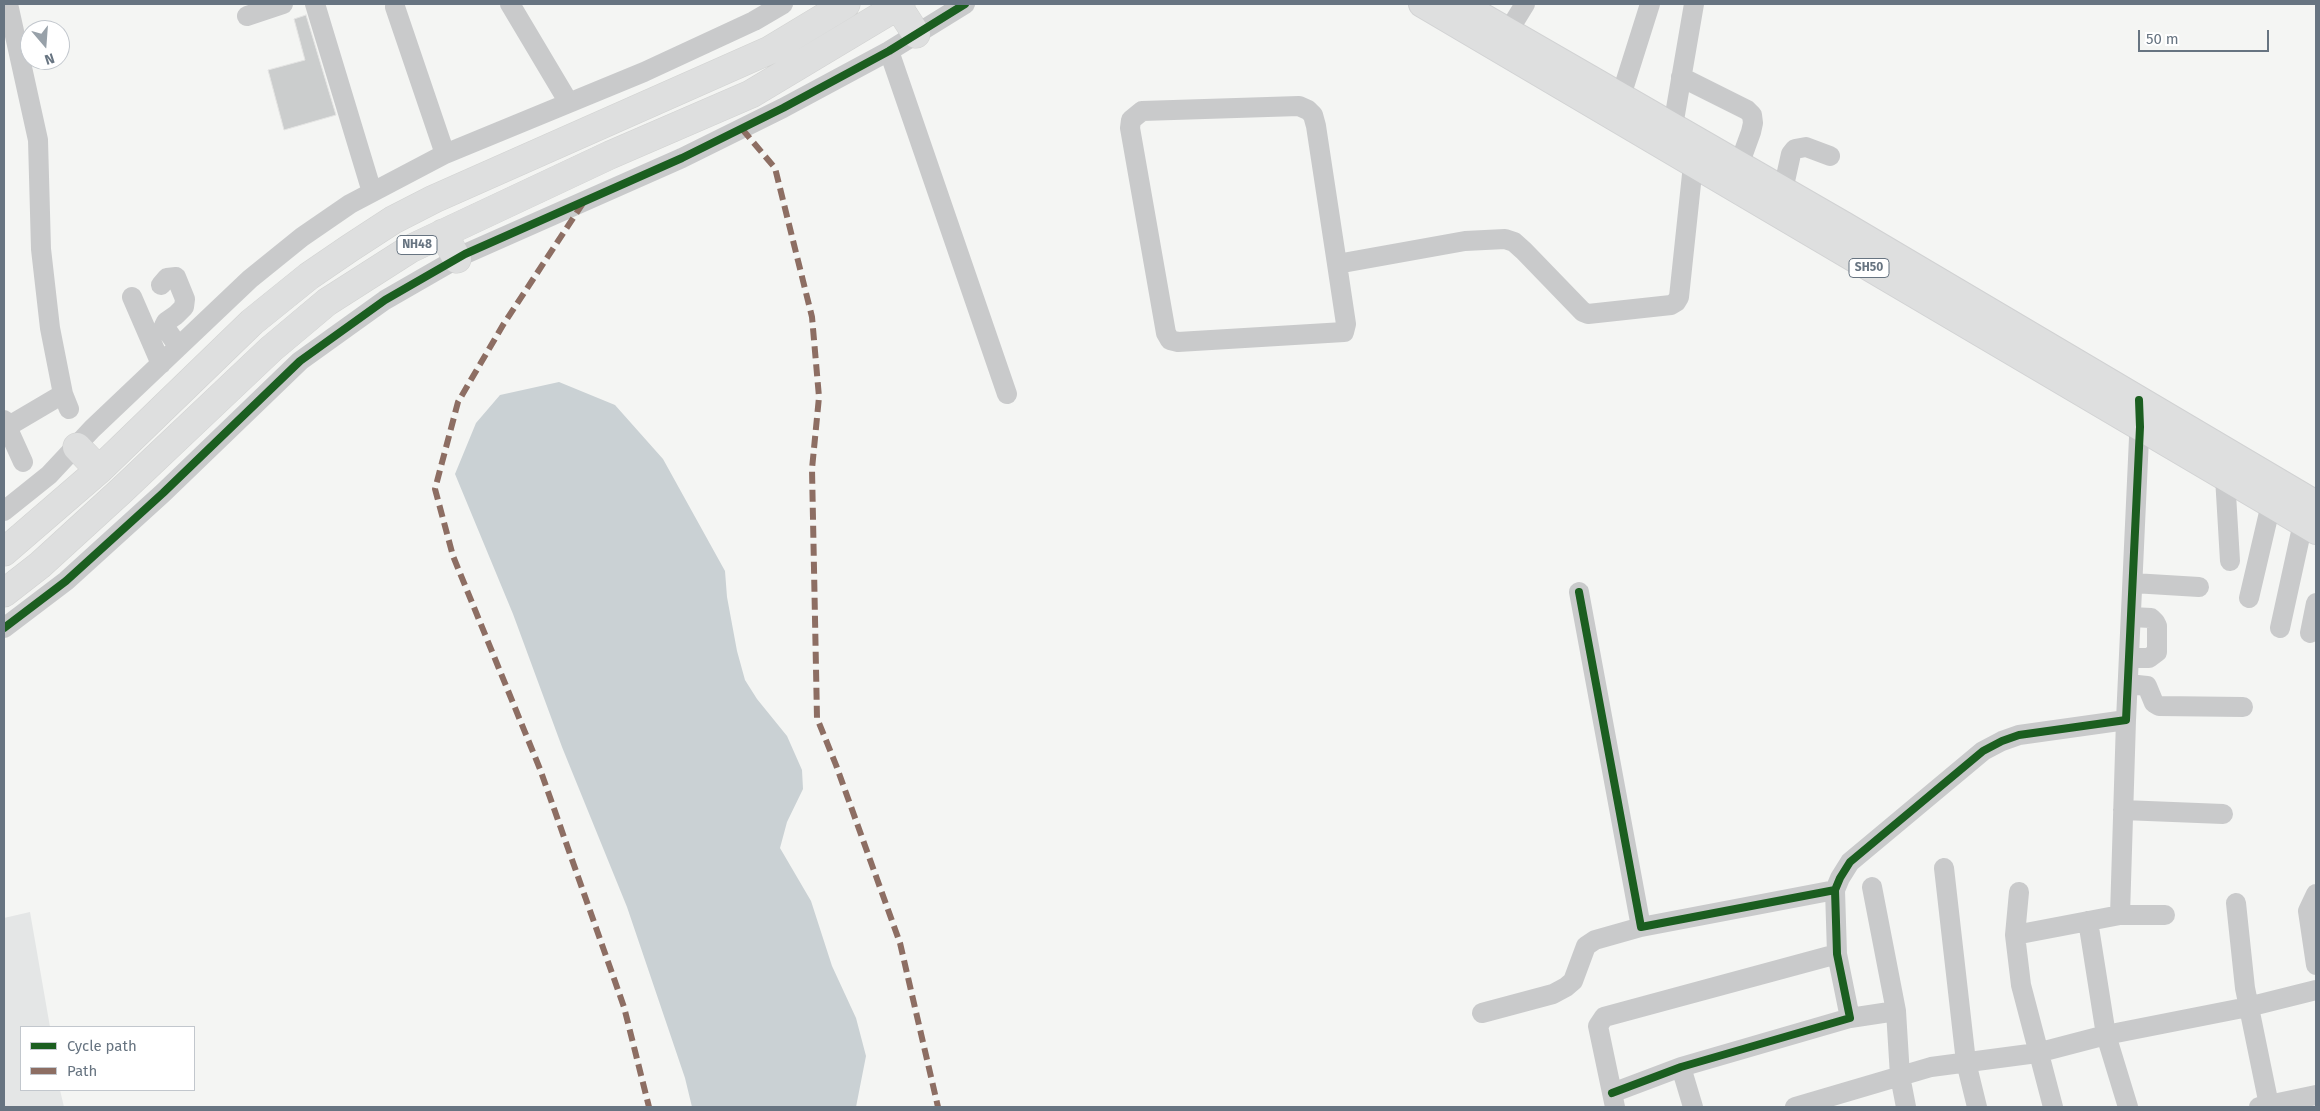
<!DOCTYPE html>
<html>
<head>
<meta charset="utf-8">
<style>
  body { margin:0 }
  #map { position:relative; width:2320px; height:1111px; overflow:hidden; background:#f4f5f3; font-family:"Fira Sans",sans-serif }
  canvas { display:block }
  .frame { position:absolute; inset:0; border:5px solid #677481; pointer-events:none }
  .legend { position:absolute; left:20px; top:1026px; width:175px; height:65px; box-sizing:border-box; background:#fff; border:1px solid #c2c7cd; margin:0; padding:6px 9px; list-style:none; font-size:15px; color:#677481 }
  .legend li { display:flex; align-items:center; gap:10px; height:25px }
  .legend b { width:25px; border:1px solid #c2c7cd }
  .north { position:absolute; left:20px; top:20px; width:50px; height:50px; box-sizing:border-box; background:#fff; border:1px solid #c2c7cd; border-radius:50%; rotate:162deg; font-size:14px; font-weight:700; line-height:20px; text-align:center; color:#677481 }
  .north::after { content:''; display:block; margin:auto; width:18px; height:22px; background:#98a1a9; clip-path:polygon(50% 0,100% 100%,50% 72%,0 100%) }
  .scale { position:absolute; left:2138px; top:30px; width:131px; height:22px; box-sizing:border-box; border:2px solid #677481; border-top:0; padding-left:6px; font-size:15px; line-height:18px; white-space:nowrap; color:#677481; -webkit-text-stroke:4px #fff; paint-order:stroke }
</style>
</head>
<body>
<div id="map">
<canvas width="2320" height="1111"></canvas>
<div class="frame"></div>
<ul class="legend">
<li><b style="height:6px;background:#1b5e20"></b>Cycle path</li>
<li><b style="height:6px;background:#8d6e63"></b>Path</li>
</ul>
<div class="north">N</div>
<div class="scale">50 m</div>
</div>
<script>
const ctx = document.querySelector('canvas').getContext('2d');
ctx.lineJoin = 'round';
function paint(path, color) {
  ctx.fillStyle = color;
  ctx.fill(path, 'evenodd');
}
function toPath(rows) {
  const path = new Path2D();
  for (const r of rows) {
    path.moveTo(r[0], r[1]);
    for (let i = 2; i < r.length; i += 2) path.lineTo(r[i], r[i + 1]);
  }
  return path;
}
function strokePath(path, color, width, dash) {
  ctx.strokeStyle = color;
  ctx.lineWidth = width;
  ctx.lineCap = dash ? 'butt' : 'round';
  ctx.setLineDash(dash || []);
  ctx.stroke(path);
}
function write(font, color, halo, rows, align = 'center') {
  ctx.font = font + ' "Fira Sans",sans-serif';
  ctx.lineWidth = 5;
  ctx.setLineDash([]);
  ctx.textBaseline = 'middle';
  ctx.strokeStyle = halo;
  ctx.fillStyle = color;
  for (const [text, x, y, turn = 0] of rows) {
    ctx.save();
    ctx.translate(x, y);
    ctx.rotate((+turn || 0) * Math.PI / 180);
    ctx.textAlign = isNaN(turn) ? turn : align;
    if (halo) ctx.strokeText(text, 0, 0);
    ctx.fillText(text, 0, 0);
    ctx.restore();
  }
}
paint(toPath([
  [30,912,50,1027,21,1027,21,1090,60,1090,64,1107,4,1107,4,918]
]), '#e4e6e6');
paint(toPath([
  [559,382,615,405,663,459,725,571,727,597,737,651,745,680,757,699,787,736,802,770,803,789,787,822,780,848,811,901,832,966,856,1018,866,1056,856,1107,692,1107,685,1078,627,907,562,747,513,614,455,474,476,423,500,395]
]), '#cad1d4');
const building = toPath([
  [306,15,336,115,284,130,268,70,305,60,294,19,306,15]
]);
paint(building, '#cbcdcd');
strokePath(building, '#e4e4e3', 1);
const major = toPath([
  [1422,4,2316,531],
  [1461,4,1844,225,2316,504]
]);
const highway = toPath([
  [898,6,916,34],
  [443,233,457,259],
  [77,447,99,470],
  [4,552,99,470,252,322,309,276,350,248,393,220,434,199,770,50,846,4],
  [4,593,40,565,121,491,271,349,327,302,410,249,610,155,751,94,901,4]
]);
strokePath(major, '#d1d2d3', 28);
strokePath(highway, '#d1d2d1', 29);
strokePath(toPath([
  [8,4,38,140,41,249,50,328,63,394,69,409],
  [315,4,372,192],
  [510,4,569,103],
  [395,7,445,154],
  [247,16,283,4],
  [1501,43,1525,4],
  [889,51,1007,394],
  [1681,77,1747,110,1752,115,1753,123,1751,132,1739,165],
  [1621,96,1650,4],
  [1673,126,1694,4],
  [1783,190,1791,154,1795,149,1806,147,1830,156],
  [1337,264,1346,324,1344,332,1178,342,1170,340,1166,333,1130,128,1131,120,1142,111,1299,106,1308,110,1313,115,1316,126,1337,264,1465,241,1505,239,1514,242,1524,251,1583,312,1588,314,1671,305,1676,302,1679,297,1693,165],
  [161,285,167,278,176,277,185,299,184,307,176,315,166,322,164,326,178,346],
  [132,297,161,364],
  [4,420,23,462],
  [7,427,63,394],
  [2225,477,2230,561],
  [4,511,49,475,92,429,250,279,302,237,350,204,445,154,644,72,754,21,783,4],
  [2133,583,2199,587],
  [1579,592,1641,927,1835,890],
  [2249,598,2271,504],
  [4,628,66,581,163,493,300,361,385,300,465,254,682,158,783,108,889,51,965,4],
  [2280,628,2303,523],
  [2310,633,2316,603],
  [2129,658,2149,658,2157,652,2157,626,2155,622,2151,618,2131,617],
  [2128,684,2147,686,2154,703,2159,706,2243,707],
  [2123,810,2223,814],
  [1944,868,1966,1062,1977,1107],
  [1872,887,1896,1011,1900,1076,1906,1107],
  [2019,892,2015,935,2021,985,2053,1107],
  [2316,894,2308,911,2316,965],
  [2236,903,2245,988,2269,1105],
  [2120,915,2126,720],
  [2088,921,2106,1035,2128,1107],
  [2015,935,2120,915,2165,915],
  [1482,1013,1553,994,1566,987,1573,981,1586,946,1595,940,1641,927],
  [1850,1018,1896,1011],
  [1681,1067,1693,1107],
  [1612,1093,1681,1067,1850,1018,1837,954,1835,890,1840,878,1850,862,1983,751,2002,741,2019,735,2126,720,2140,416],
  [1615,1107,1598,1026,1604,1017,1837,954],
  [1795,1107,1931,1067,2037,1053,2106,1035,2248,1007,2316,990],
  [2259,1107,2316,1095]
]), '#c9cacb', 20);
strokePath(major, '#dedfdf', 26);
strokePath(highway, '#dedfdf', 28);
strokePath(toPath([
  [742,129,775,168,812,317,819,397,812,469,817,718,836,765,900,943,938,1107],
  [583,203,503,325,458,402,435,489,453,556,540,769,624,1007,649,1107]
]), '#8d6e63', 6, [12, 6]);
strokePath(toPath([
  [1579,592,1641,927,1835,890],
  [4,628,66,581,163,493,300,361,385,300,465,254,682,158,783,108,889,51,965,4],
  [1612,1093,1681,1067,1850,1018,1837,954,1835,890,1840,878,1850,862,1983,751,2002,741,2019,735,2126,720,2140,427,2139,400]
]), '#1b5e20', 8);
for (const [x, y, w] of [
  [417,245,40],
  [1869,268,40]
]) {
  const box = new Path2D();
  box.roundRect(x - w / 2, y - 9.5, w, 19, 4);
  ctx.fillStyle = '#fff';
  ctx.fill(box);
  strokePath(box, '#677481', 1);
}
write('bold 12px', '#677481', null, [
  ["NH48",417,245],
  ["SH50",1869,268]
]);
</script>
</body>
</html>
